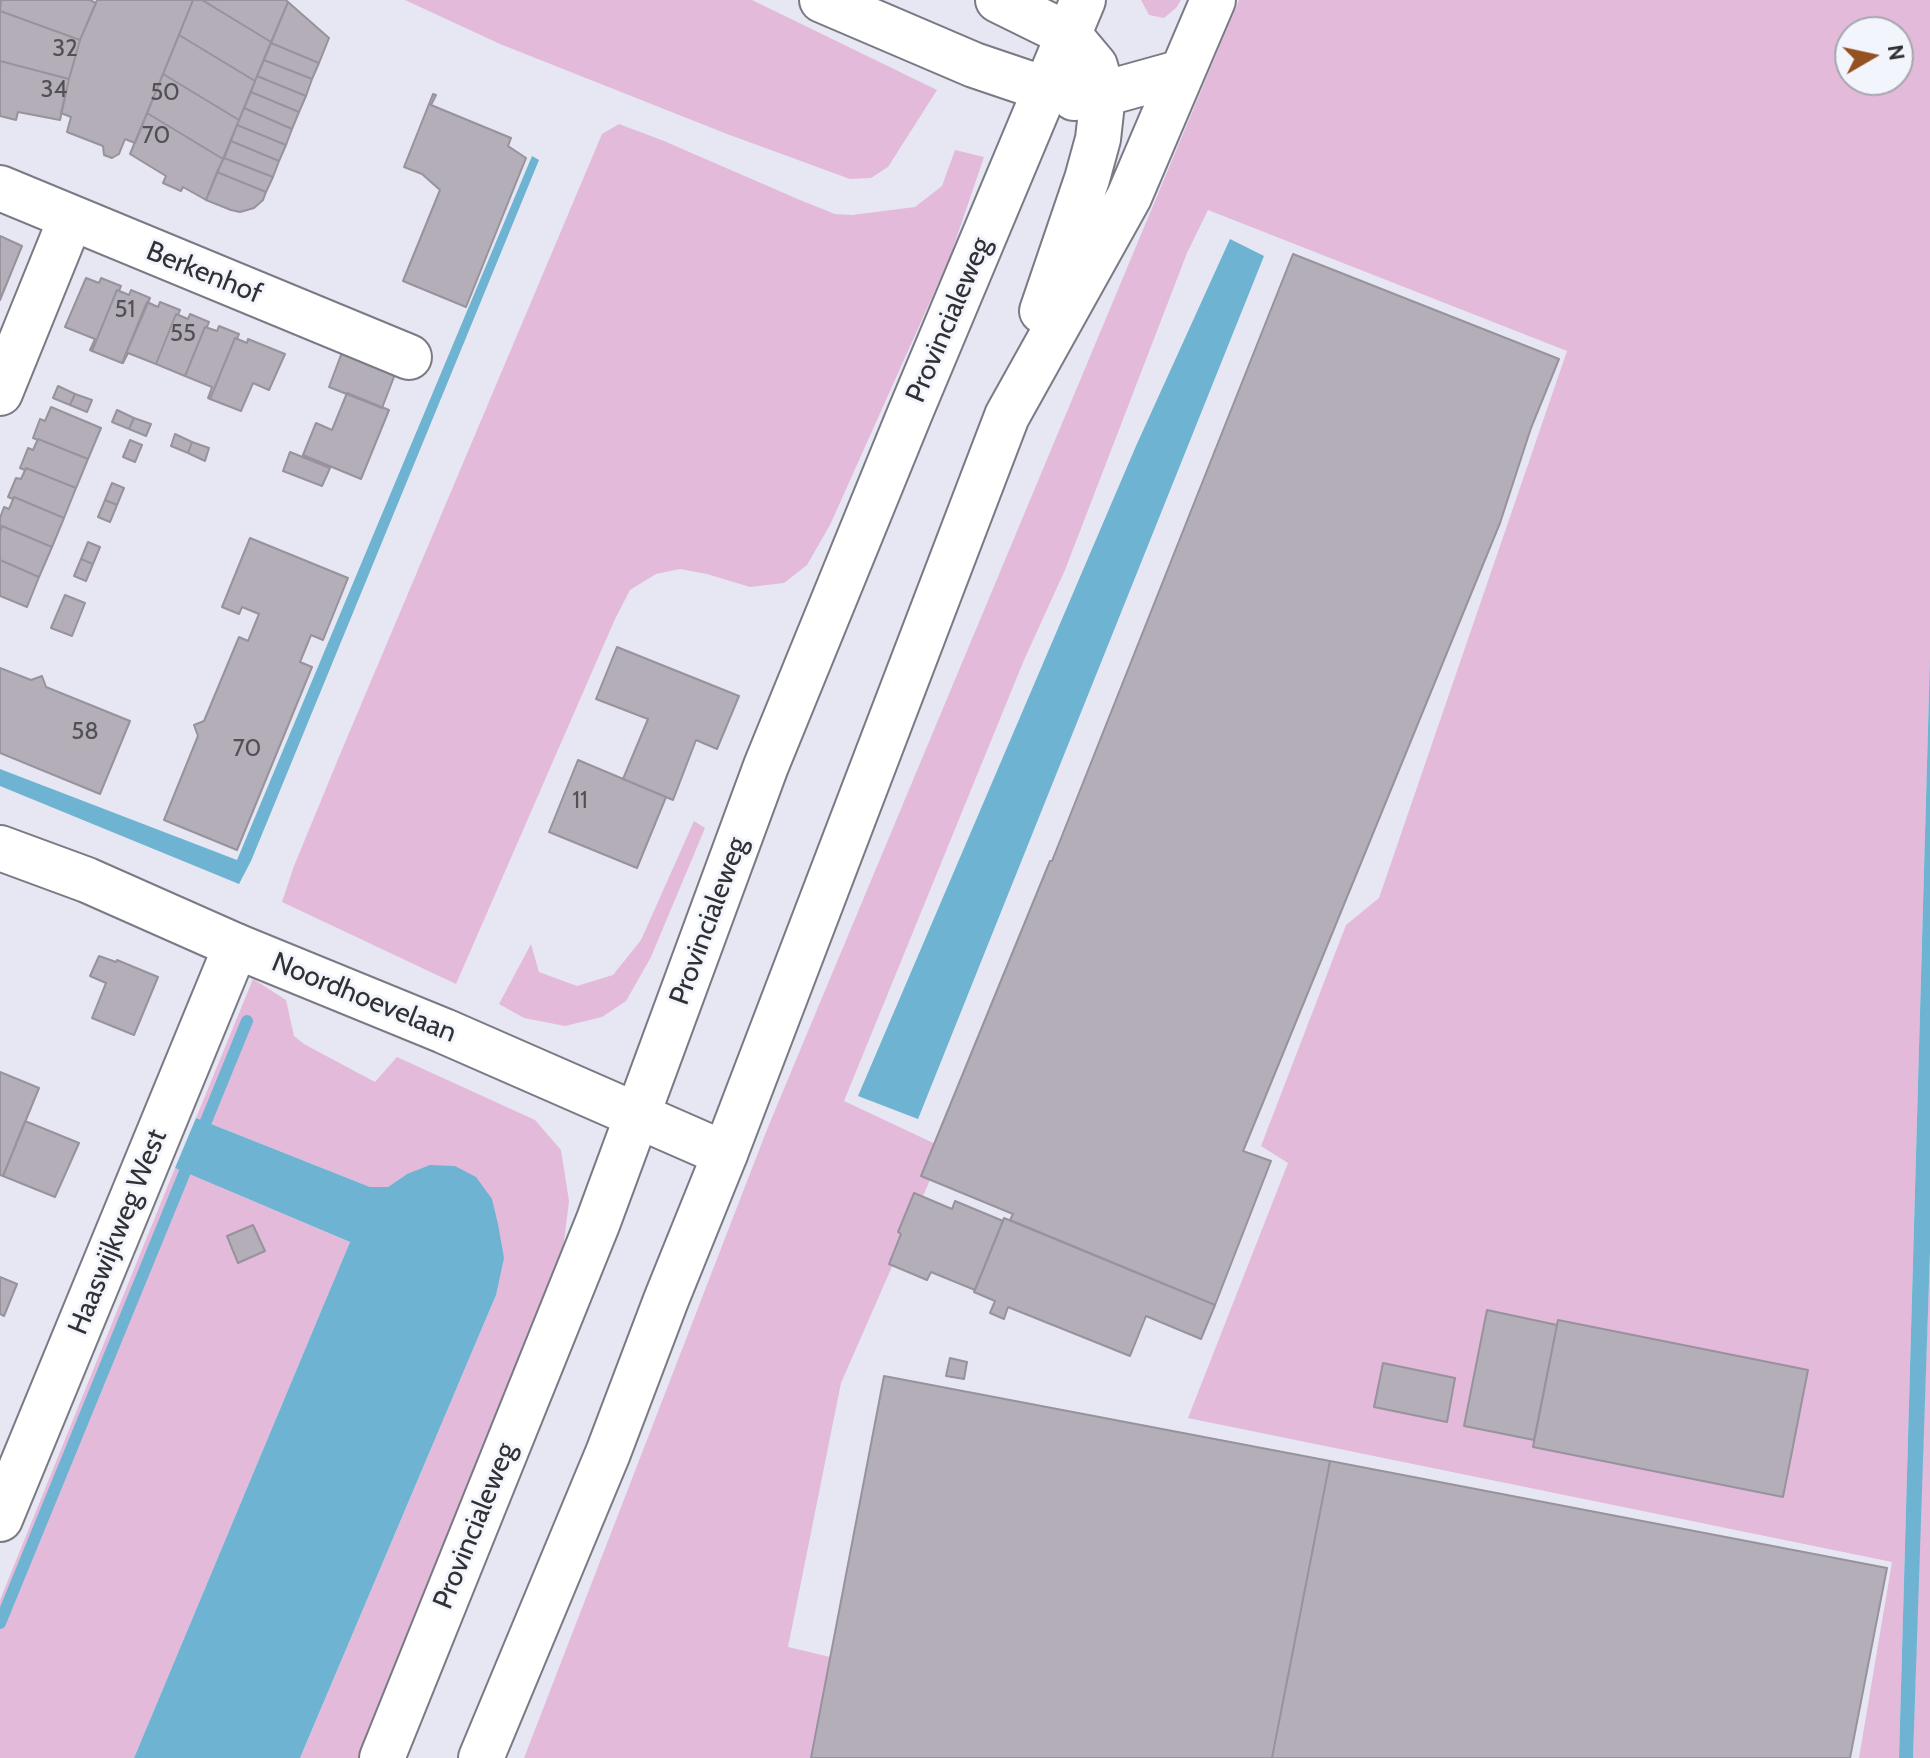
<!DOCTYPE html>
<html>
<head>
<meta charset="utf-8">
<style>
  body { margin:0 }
  #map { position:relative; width:1930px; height:1758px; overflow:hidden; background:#e6e7f2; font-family:Cabin,sans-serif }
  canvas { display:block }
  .north { position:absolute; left:1834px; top:16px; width:80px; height:80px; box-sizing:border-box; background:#f3f5fd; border:2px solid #a5a7ad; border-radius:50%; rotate:81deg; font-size:22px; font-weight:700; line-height:32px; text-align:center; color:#313135 }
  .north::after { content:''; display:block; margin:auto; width:28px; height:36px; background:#945122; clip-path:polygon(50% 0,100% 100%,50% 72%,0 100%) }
</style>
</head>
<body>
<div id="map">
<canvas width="1930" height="1758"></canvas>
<div class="north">N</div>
</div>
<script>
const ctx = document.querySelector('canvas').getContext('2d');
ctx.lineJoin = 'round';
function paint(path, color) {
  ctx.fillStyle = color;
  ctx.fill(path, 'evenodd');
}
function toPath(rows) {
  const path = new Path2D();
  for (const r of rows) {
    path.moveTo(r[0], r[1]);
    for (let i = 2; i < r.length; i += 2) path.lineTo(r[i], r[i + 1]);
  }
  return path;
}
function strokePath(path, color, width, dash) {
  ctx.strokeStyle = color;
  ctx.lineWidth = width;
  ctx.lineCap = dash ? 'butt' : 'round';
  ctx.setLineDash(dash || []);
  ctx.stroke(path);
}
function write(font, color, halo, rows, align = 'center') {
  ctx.font = font + ' Cabin,sans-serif';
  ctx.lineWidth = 6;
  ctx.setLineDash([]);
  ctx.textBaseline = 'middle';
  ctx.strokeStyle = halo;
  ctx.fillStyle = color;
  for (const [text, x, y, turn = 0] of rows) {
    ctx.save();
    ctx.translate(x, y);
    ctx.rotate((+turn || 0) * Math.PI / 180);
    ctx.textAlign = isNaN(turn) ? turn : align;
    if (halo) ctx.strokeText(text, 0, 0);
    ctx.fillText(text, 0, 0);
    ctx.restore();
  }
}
paint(toPath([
  [405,0,752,0,937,90,888,167,871,178,850,179,727,134,500,44],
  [1141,0,1181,0,1176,8,1164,18,1149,15],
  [1239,0,1930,0,1930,657,1899,1758,1859,1758,1892,1562,1188,1418,1288,1163,1261,1146,1346,925,1379,898,1567,351,1208,210,1187,253,1065,570,1024,660,844,1101,944,1148,841,1383,788,1647,843,1660,821,1758,524,1758,768,1127],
  [1850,32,1898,32,1898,80,1850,80],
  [619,124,664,141,800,200,835,214,852,215,915,207,942,186,955,150,984,157,950,257,830,525,807,565,784,583,750,587,707,574,680,569,656,574,630,590,615,619,456,984,282,902,294,866,341,752,602,134],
  [694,821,705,828,651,957,626,1001,602,1017,565,1026,524,1018,499,1004,531,944,539,972,577,986,613,975,641,940],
  [253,979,286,1000,294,1036,304,1044,375,1082,397,1057,535,1120,561,1150,569,1201,562,1258,365,1758,300,1758,496,1295,407,1174,388,1187,370,1187,196,1118],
  [175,1168,350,1242,134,1758,0,1758,0,1600],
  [1930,1252,1930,1758,1913,1758,1919,1555]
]), '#e4badb');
paint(toPath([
  [532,156,539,160,251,861,239,884,0,786,0,769,237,860],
  [1230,239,1264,256,918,1119,858,1096,1136,446],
  [1930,657,1930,1252,1913,1758,1899,1758],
  [196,1118,370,1187,388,1187,407,1174,430,1165,455,1166,476,1177,492,1199,498,1224,504,1258,496,1295,300,1758,134,1758,350,1242,175,1168]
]), '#6eb3d1');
strokePath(toPath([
  [200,1136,247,1021],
  [0,1623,191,1157]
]), '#6eb3d1', 12);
const building = toPath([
  [1,0,90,0,96,3,80,40,0,11,1,0],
  [97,0,193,0,135,143,125,139,119,154,112,158,104,155,103,146,67,132,71,117,61,113,69,79,80,40,97,0],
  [193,0,202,0,271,42,255,81,179,35,193,0],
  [202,0,286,0,288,2,271,42,202,0],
  [288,2,329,38,319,63,271,43,288,2],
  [0,11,80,40,69,79,0,61,0,11],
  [179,35,255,81,239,120,163,74,179,35],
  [271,43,319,63,312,79,264,60,271,43],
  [264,60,312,79,306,96,257,76,264,60],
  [0,61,69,79,60,120,18,112,16,120,0,116,0,61],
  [163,74,239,120,223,159,147,113,163,74],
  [257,76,306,96,299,112,251,92,257,76],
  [251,92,299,112,292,129,244,108,251,92],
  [433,94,436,95,431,105,511,138,508,146,526,158,466,307,403,281,440,190,422,174,404,167,433,94],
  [244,108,292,129,286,145,237,125,244,108],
  [147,113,223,159,206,200,183,187,181,191,163,183,166,176,130,154,147,113],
  [237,125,286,145,279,161,231,141,237,125],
  [231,141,279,161,273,177,224,158,231,141],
  [224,158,273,177,266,192,217,172,224,158],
  [217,172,266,192,263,200,254,208,240,212,231,210,206,200,217,172],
  [0,236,22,246,0,300,0,236],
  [1293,254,1559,359,1531,428,1500,523,1246,1144,1243,1151,1271,1161,1215,1305,1010,1220,1013,1214,921,1176,1050,861,1052,861,1293,254],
  [86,278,99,283,101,278,121,286,119,291,117,290,92,351,90,350,95,339,65,327,86,278],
  [117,290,129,295,131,290,150,298,122,363,92,351,117,290],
  [147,302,158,307,160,302,180,310,178,315,176,314,156,364,128,353,123,363,122,363,147,302],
  [176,314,188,319,190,314,209,322,207,327,205,327,185,376,156,364,176,314],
  [219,326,239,334,237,339,235,338,210,399,208,398,212,387,185,376,205,327,217,331,219,326],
  [235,338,247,343,248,339,285,354,269,390,253,383,241,411,210,399,235,338],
  [344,347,397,369,382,408,329,387,344,347],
  [58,386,75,394,70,405,53,398,58,386],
  [347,393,389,410,361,479,303,455,316,423,332,430,347,393],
  [75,394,92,400,87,412,70,405,75,394],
  [51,407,101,428,88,459,38,439,38,440,33,438,40,419,45,421,51,407],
  [117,410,134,418,129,429,112,422,117,410],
  [134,418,151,424,146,436,129,429,134,418],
  [175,434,192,442,188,453,171,446,175,434],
  [38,439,88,459,76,488,26,468,25,470,20,468,28,448,33,450,38,439],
  [130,440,142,445,135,462,123,457,130,440],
  [192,442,209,448,205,461,188,453,192,442],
  [290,452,330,468,322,486,283,471,290,452],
  [26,468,76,488,64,518,14,497,13,499,8,497,16,478,21,479,26,468],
  [112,483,124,488,117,505,105,500,112,483],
  [14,497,64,518,52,547,2,526,0,528,0,518,4,507,9,509,14,497],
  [105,500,117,505,110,522,98,517,105,500],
  [2,526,52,547,39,577,0,560,0,532,2,526],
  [250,538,348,578,323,640,311,635,300,662,312,667,237,850,164,820,198,736,194,725,204,721,239,637,248,641,259,614,242,607,239,614,222,607,250,538],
  [88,542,100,547,93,564,81,559,88,542],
  [81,559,93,564,86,581,74,576,81,559],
  [0,560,39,577,27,607,0,596,0,560],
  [65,595,85,603,72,636,51,628,65,595],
  [617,647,739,696,717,749,696,740,673,800,623,779,648,719,596,699,617,647],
  [0,668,31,680,42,676,46,687,130,721,100,794,0,753,0,668],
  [578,760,666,797,637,868,549,832,578,760],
  [99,956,116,962,117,960,158,977,134,1035,92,1018,106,983,90,976,99,956],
  [0,1072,39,1088,3,1176,0,1175,0,1072],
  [25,1121,79,1143,55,1197,3,1176,25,1121],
  [914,1193,952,1209,955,1201,1003,1221,975,1290,931,1272,927,1280,889,1264,901,1234,898,1232,914,1193],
  [1004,1218,1215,1305,1201,1339,1146,1316,1130,1356,1008,1307,1004,1319,990,1313,995,1301,974,1292,1004,1218],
  [253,1225,265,1251,238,1263,227,1236,253,1225],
  [0,1277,17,1284,4,1316,0,1314,0,1277],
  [1487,1310,1557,1325,1534,1440,1464,1426,1487,1310],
  [1558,1320,1808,1370,1783,1497,1533,1447,1558,1320],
  [950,1358,967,1362,964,1379,946,1376,950,1358],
  [1383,1363,1455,1378,1447,1422,1374,1407,1383,1363],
  [884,1376,1330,1461,1272,1758,811,1758,884,1376],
  [1330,1461,1887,1568,1850,1758,1272,1758,1330,1461]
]);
paint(building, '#b3aeb8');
strokePath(building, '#97929c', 2);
const minor = toPath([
  [0,188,409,357],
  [0,393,71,218],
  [0,1519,236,946]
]);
const tertiary = toPath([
  [0,848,87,880,236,946,444,1031,725,1154]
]);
const secondary = toPath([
  [1074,98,1103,94,1182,72],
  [1042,311,1087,179,1098,139,1103,94,1095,66,1069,35],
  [382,1758,598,1222,766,766,910,413,1083,0],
  [481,1758,608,1453,666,1300,725,1154,1007,416,1129,197,1213,0]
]);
const trunk = toPath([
  [822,0,974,65,1045,89],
  [998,0,1069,35]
]);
strokePath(minor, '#797a84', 48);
strokePath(tertiary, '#797a84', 48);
strokePath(secondary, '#797a84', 48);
strokePath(trunk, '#797a84', 48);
strokePath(minor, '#fff', 44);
strokePath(tertiary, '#fff', 44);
strokePath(secondary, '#fff', 44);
strokePath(trunk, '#fff', 44);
write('24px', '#525056', null, [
  ["32",65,49],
  ["34",54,90],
  ["50",165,93],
  ["70",156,136],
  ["51",125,310],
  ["55",183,334],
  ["58",85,732],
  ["70",247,749],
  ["11",580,801]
]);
write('28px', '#313135', '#f3f5fd', [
  ["Berkenhof",204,273,22],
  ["Provincialeweg",949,320,-67],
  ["Provincialeweg",709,921,-70],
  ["Noordhoevelaan",364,998,22],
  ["Haaswijkweg West",118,1232,-68],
  ["Provincialeweg",475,1526,-68]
]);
</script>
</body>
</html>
